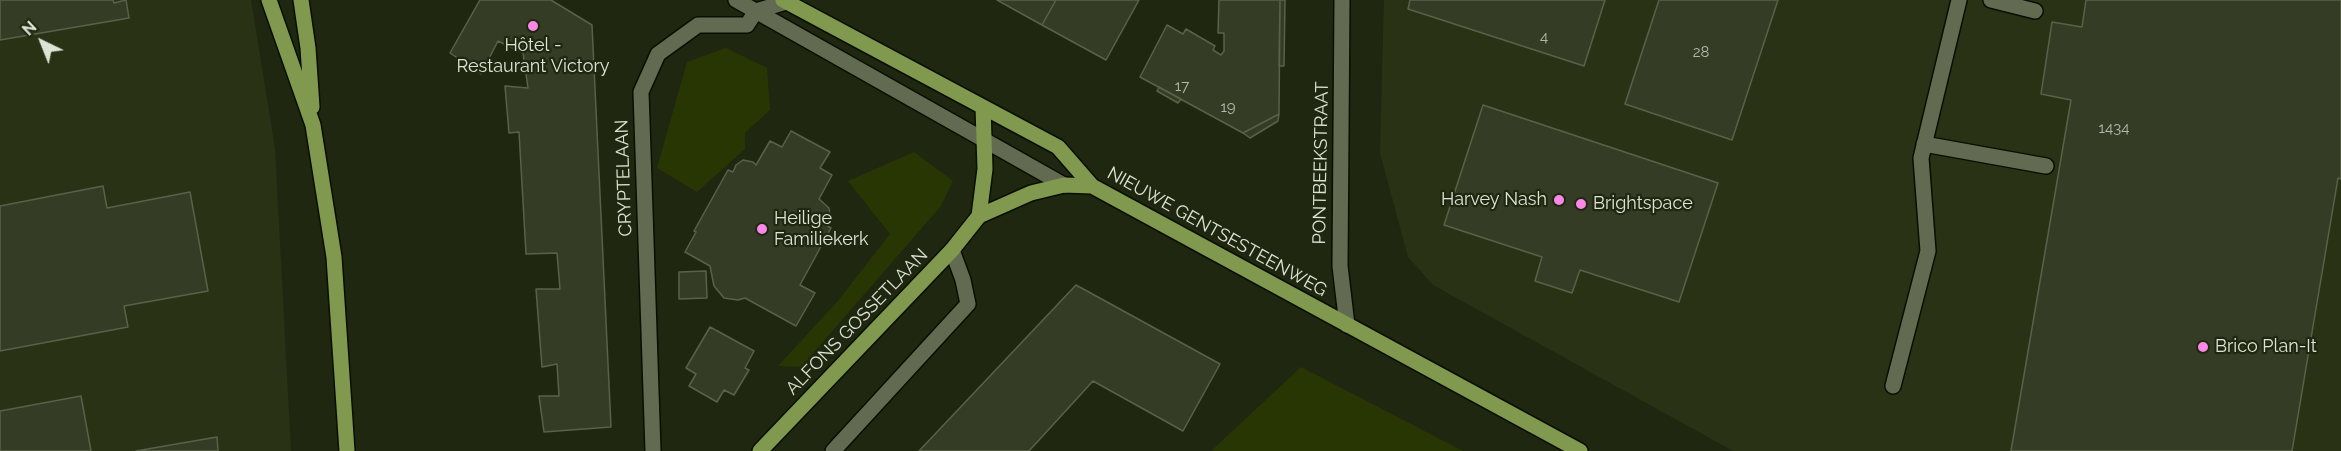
<!DOCTYPE html>
<html>
<head>
<meta charset="utf-8">
<style>
  body { margin:0 }
  #map { position:relative; width:2341px; height:451px; overflow:hidden; background:#1f2710; font-family:Raleway,sans-serif }
  canvas { display:block }
  .north { position:absolute; left:12px; top:12px; width:60px; height:60px; -webkit-text-stroke:4px #1f2710; paint-order:stroke; rotate:317deg; font-size:16px; font-weight:700; line-height:24px; text-align:center; color:#dee3d5 }
  .north::after { content:''; display:block; margin:auto; width:21px; height:27px; background:#dee3d5; clip-path:polygon(50% 0,100% 100%,50% 72%,0 100%) }
</style>
</head>
<body>
<div id="map">
<canvas width="2341" height="451"></canvas>
<div class="north">N</div>
</div>
<script>
const ctx = document.querySelector('canvas').getContext('2d');
ctx.lineJoin = 'round';
function paint(path, color) {
  ctx.fillStyle = color;
  ctx.fill(path, 'evenodd');
}
function toPath(rows) {
  const path = new Path2D();
  for (const r of rows) {
    path.moveTo(r[0], r[1]);
    for (let i = 2; i < r.length; i += 2) path.lineTo(r[i], r[i + 1]);
  }
  return path;
}
function strokePath(path, color, width, dash) {
  ctx.strokeStyle = color;
  ctx.lineWidth = width;
  ctx.lineCap = dash ? 'butt' : 'round';
  ctx.setLineDash(dash || []);
  ctx.stroke(path);
}
function write(font, color, halo, rows, align = 'center') {
  ctx.font = font + ' Raleway,sans-serif';
  ctx.lineWidth = 4.5;
  ctx.setLineDash([]);
  ctx.textBaseline = 'middle';
  ctx.strokeStyle = halo;
  ctx.fillStyle = color;
  for (const [text, x, y, turn = 0] of rows) {
    ctx.save();
    ctx.translate(x, y);
    ctx.rotate((+turn || 0) * Math.PI / 180);
    ctx.textAlign = isNaN(turn) ? turn : align;
    if (halo) ctx.strokeText(text, 0, 0);
    ctx.fillText(text, 0, 0);
    ctx.restore();
  }
}
paint(toPath([
  [0,0,251,0,275,148,291,451,0,451],
  [1384,0,2341,0,2341,451,1733,451,1433,285,1408,257,1380,153]
]), '#293215');
paint(toPath([
  [726,48,767,68,770,110,745,133,745,149,697,192,657,168,687,62],
  [914,152,953,181,941,206,801,367,778,366,837,302,890,234,848,181],
  [1301,367,1463,451,1211,451]
]), '#283604');
const building = toPath([
  [0,0,113,0,114,3,126,0,129,18,0,40,0,0],
  [480,0,551,0,592,25,611,427,544,432,539,396,559,396,557,364,542,367,536,289,560,289,557,253,526,254,519,132,509,133,505,86,528,88,523,53,498,41,481,74,450,53,480,0],
  [997,0,1056,0,1042,25,997,0],
  [1056,0,1139,0,1106,60,1042,25,1056,0],
  [1219,0,1280,0,1279,114,1243,133,1140,77,1167,25,1183,34,1186,29,1215,46,1213,50,1221,55,1224,51,1224,33,1218,33,1219,0],
  [1280,0,1285,0,1284,66,1279,66,1280,0],
  [1410,0,1605,0,1584,66,1408,9,1410,0],
  [1659,0,1778,0,1732,140,1625,104,1659,0],
  [2086,0,2341,0,2341,179,2338,178,2292,451,2011,451,2071,100,2041,94,2052,22,2082,27,2086,0],
  [1159,87,1181,99,1178,103,1157,91,1159,87],
  [1483,105,1718,183,1679,302,1580,270,1572,293,1535,281,1542,257,1444,225,1483,105],
  [1279,114,1278,121,1250,138,1243,133,1279,114],
  [791,131,830,152,820,168,832,175,819,199,829,208,830,216,824,224,831,228,800,285,815,293,796,326,745,298,738,300,724,298,714,286,710,266,685,252,696,232,694,231,728,170,733,172,736,165,743,160,753,162,756,165,770,141,782,147,791,131],
  [103,186,107,208,190,192,208,291,124,306,128,327,0,351,0,206,103,186],
  [706,271,707,298,679,299,679,272,706,271],
  [1076,285,1220,364,1183,431,1093,381,1029,451,919,451,1076,285],
  [710,327,754,351,745,368,749,370,734,395,724,390,717,402,689,386,696,374,686,368,710,327],
  [81,396,91,451,0,451,0,411,81,396],
  [217,437,218,451,136,451,217,437]
]);
paint(building, '#343c25');
strokePath(building, '#596249', 1.5);
const service = toPath([
  [736,0,1064,185],
  [1991,0,2035,11],
  [1924,144,2046,166],
  [1893,386,1928,251,1921,158,1959,0],
  [833,451,968,304,963,280,952,250]
]);
const minor = toPath([
  [1342,0,1340,266,1347,325],
  [653,451,641,92,658,54,698,25,747,25,756,11,786,2]
]);
const primary = toPath([
  [269,0,313,125,334,257,347,451],
  [301,0,308,48,312,107],
  [783,0,1058,147,1092,186,1580,451],
  [979,216,985,169,983,107],
  [760,451,952,250,979,216,1031,193,1064,185,1092,186]
]);
strokePath(service, '#090f00', 18);
strokePath(minor, '#090f00', 18);
strokePath(primary, '#090f00', 18);
strokePath(service, '#626b52', 15);
strokePath(minor, '#626b52', 15);
strokePath(primary, '#81994e', 15);
for (const [x, y, r, color] of [
  [533,26,6,"#fb87e6"],
  [1559,200,6,"#fb87e6"],
  [1581,204,6,"#fb87e6"],
  [762,229,6,"#fb87e6"],
  [2203,347,6,"#fb87e6"]
]) {
  const dot = new Path2D();
  dot.arc(x, y, r, 0, 2 * Math.PI);
  ctx.fillStyle = color;
  ctx.fill(dot);
  strokePath(dot, '#1f2710', 2);
}
write('15px', '#b4b9a9', null, [
  ["4",1544,37],
  ["28",1701,52],
  ["17",1182,86],
  ["19",1228,107],
  ["1434",2114,128]
]);
write('18px', '#dee3d5', '#1f2710', [
  ["Hôtel -",533,46,"center"],
  ["Restaurant Victory",533,67,"center"],
  ["Harvey Nash",1547,200,"right"],
  ["Brightspace",1593,204],
  ["Heilige",774,219],
  ["Familiekerk",774,240],
  ["Brico Plan-It",2215,347]
], 'left');
write('18px', '#dee3d5', '#1f2710', [
  ["PONTBEEKSTRAAT",1321,163,-89],
  ["CRYPTELAAN",624,178,-92],
  ["NIEUWE GENTSESTEENWEG",1217,232,29],
  ["ALFONS GOSSETLAAN",857,322,-46]
]);
</script>
</body>
</html>
